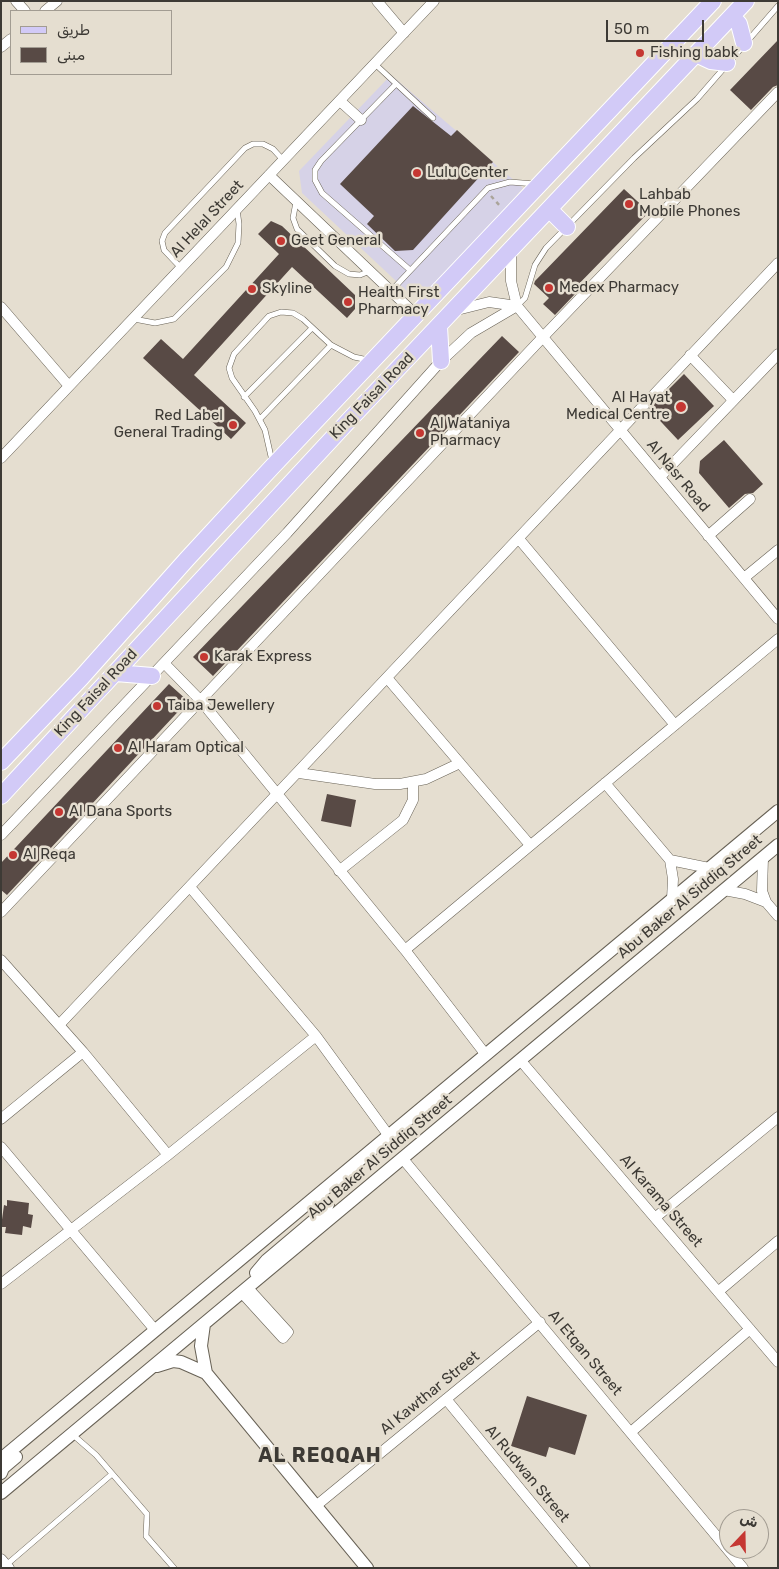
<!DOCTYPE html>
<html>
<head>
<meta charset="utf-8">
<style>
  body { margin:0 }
  #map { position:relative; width:779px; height:1569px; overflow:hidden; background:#e5ded0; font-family:Rubik,"Noto Sans Arabic",sans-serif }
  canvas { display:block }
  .frame { position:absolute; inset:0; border:2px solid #3d3a35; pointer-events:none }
  .legend { position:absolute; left:10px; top:10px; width:162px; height:65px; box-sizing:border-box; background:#e5ded0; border:1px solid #a29c92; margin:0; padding:6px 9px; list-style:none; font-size:15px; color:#3d3a35 }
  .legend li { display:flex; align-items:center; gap:10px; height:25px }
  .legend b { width:25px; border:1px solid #a29c92 }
  .north { position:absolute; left:719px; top:1509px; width:50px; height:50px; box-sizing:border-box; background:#e5ded0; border:1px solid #a29c92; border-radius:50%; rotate:21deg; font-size:14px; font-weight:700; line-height:20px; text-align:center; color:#3d3a35 }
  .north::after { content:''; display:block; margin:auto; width:18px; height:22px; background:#c53732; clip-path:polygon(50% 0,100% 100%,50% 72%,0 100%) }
  .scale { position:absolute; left:606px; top:20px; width:98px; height:22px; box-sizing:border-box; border:2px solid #3d3a35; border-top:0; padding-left:6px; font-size:15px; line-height:18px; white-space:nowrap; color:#3d3a35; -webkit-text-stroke:4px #e5ded0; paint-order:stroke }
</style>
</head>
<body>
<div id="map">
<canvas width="779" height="1569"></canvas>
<div class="frame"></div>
<ul class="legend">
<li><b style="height:6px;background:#d2caf7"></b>طريق</li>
<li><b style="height:14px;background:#584a45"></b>مبنى</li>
</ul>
<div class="north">ش</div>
<div class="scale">50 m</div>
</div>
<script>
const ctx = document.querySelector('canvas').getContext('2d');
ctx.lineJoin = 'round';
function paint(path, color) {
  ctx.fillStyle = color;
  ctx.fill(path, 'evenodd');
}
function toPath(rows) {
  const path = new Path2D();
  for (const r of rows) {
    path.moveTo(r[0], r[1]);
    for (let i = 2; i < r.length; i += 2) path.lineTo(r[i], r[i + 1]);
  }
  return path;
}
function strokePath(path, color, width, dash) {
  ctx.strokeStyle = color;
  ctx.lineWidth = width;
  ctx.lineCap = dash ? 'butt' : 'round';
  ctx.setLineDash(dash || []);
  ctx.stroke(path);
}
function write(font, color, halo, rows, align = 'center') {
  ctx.font = font + ' Rubik,sans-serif';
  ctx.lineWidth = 5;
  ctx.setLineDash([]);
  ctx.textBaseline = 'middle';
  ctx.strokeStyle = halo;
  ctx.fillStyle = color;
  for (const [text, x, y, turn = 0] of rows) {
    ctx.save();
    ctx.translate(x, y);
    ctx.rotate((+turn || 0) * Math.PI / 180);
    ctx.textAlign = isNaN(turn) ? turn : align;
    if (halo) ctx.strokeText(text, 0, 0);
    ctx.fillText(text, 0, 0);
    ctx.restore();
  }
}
paint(toPath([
  [391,75,523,188,431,295,411,295,302,193,299,171]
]), '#d6d2e7');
paint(toPath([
  [778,40,778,85,773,87,751,110,730,90],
  [413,106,451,136,457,130,493,162,413,250,395,251,367,224,374,216,340,184],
  [624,189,649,212,572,291,575,294,555,315,543,304,549,298,534,284,535,281],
  [271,221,282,226,355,295,355,309,347,318,292,267,194,375,246,423,231,439,143,358,161,339,183,359,279,254,258,234],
  [502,336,519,352,213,676,193,657],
  [684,374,714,406,678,440,649,409],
  [724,440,763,484,753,493,745,494,729,508,699,473,700,461],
  [169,684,188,701,7,895,1,890,1,863],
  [327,794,356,800,351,827,321,821],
  [7,1200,29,1203,28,1214,33,1215,31,1228,23,1226,22,1235,5,1233,6,1227,1,1227,4,1205,7,1206],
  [527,1396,587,1415,575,1455,549,1447,546,1457,511,1446]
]), '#584a45');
const service = toPath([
  [375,64,433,118],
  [396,84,321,161,315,170,315,180,322,193,410,270],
  [296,202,293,218,297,229,335,266,349,274,360,275,370,271],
  [181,268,164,250,162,241,165,233,245,148,253,144,263,144,273,149,283,160],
  [391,291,488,188,510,182,535,184],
  [517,306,525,298,535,265,546,248,634,158,697,99,778,6],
  [134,319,155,323,174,319,226,267,238,243,239,224,237,209],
  [244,397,312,328],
  [260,419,331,345],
  [272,461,265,430,255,411,232,378,229,368,234,354,269,316,281,312,293,313,303,319,331,345,354,357,368,360],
  [72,1434,96,1455,147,1514,146,1536,174,1568],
  [5,1566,112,1474]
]);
const minor = toPath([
  [16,1,25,11],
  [377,1,404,33],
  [45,11,57,1],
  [1,47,11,39],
  [340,101,361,120],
  [269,175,415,314],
  [511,249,511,281,517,306,778,619],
  [1,307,69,386],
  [457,310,489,302,517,306],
  [690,355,733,400],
  [1,458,434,1],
  [660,477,778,354],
  [708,536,750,499],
  [519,539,675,725],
  [744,578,778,550],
  [164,663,201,701,405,950,486,1055],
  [388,679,530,845],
  [299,773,375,784,400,784,426,779,460,763],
  [605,783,670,860,673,879,672,899],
  [1,835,287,533,441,361,471,333,517,306],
  [763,858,762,891,766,902,778,916],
  [670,860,709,868],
  [339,871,403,820,413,800,413,782],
  [190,887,316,1036,389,1136],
  [724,890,745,894,766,902],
  [1,912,543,337,778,92],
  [405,950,778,639],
  [1,960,83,1052,168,1155],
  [59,1025,778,263],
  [521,1061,778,1362],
  [1,1119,83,1052],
  [1,1147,155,1330],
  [403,1159,743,1568],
  [656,1217,778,1117],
  [1,1284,168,1155,316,1036],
  [719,1291,778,1241],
  [242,1293,283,1338,288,1332,248,1288],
  [446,1399,585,1568],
  [631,1432,750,1329],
  [317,1505,540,1322],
  [1,1559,9,1568]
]);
const tertiary = toPath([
  [256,1273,267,1260,325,1211,328,1204,323,1197,312,1201],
  [204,1324,201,1346,206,1373,367,1568],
  [157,1366,173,1361,181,1362,206,1373],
  [1,1459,778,811],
  [1,1473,3,1468,16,1457],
  [1,1493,778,845]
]);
const primary = toPath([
  [732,16,739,24,744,43],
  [696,54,711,61,727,63],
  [549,209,567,227],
  [439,327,441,361],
  [116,673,152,676],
  [1,762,81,678,187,559,272,467,713,1],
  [1,796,352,417,746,1]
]);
strokePath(service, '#686256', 6);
strokePath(minor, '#686256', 11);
strokePath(tertiary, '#686256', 14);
strokePath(primary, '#fff', 18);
strokePath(toPath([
  [491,196,500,206]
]), '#aaa49a', 2.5, [4, 4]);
strokePath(service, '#fff', 5);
strokePath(minor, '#fff', 10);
strokePath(tertiary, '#fff', 12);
strokePath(primary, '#d2caf7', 16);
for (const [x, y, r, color] of [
  [640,53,5,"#c53732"],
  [417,173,5,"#c53732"],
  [629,204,5,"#c53732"],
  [281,241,5,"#c53732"],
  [549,288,5,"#c53732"],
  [252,289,5,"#c53732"],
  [348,302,5,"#c53732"],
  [681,407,6,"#c53732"],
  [233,425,5,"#c53732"],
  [420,433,5,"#c53732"],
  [204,657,5,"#c53732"],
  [157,706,5,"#c53732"],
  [118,748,5,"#c53732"],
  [59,812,5,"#c53732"],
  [13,855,5,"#c53732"]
]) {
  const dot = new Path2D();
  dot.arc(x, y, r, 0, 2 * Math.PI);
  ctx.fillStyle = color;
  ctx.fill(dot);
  strokePath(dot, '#e5ded0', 2);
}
write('15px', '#3d3a35', '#e5ded0', [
  ["Fishing babk",650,53],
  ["Lulu Center",427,173],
  ["Lahbab",639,195],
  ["Mobile Phones",639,212],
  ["Geet General",291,241],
  ["Medex Pharmacy",559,288],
  ["Skyline",262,289],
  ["Health First",358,293],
  ["Pharmacy",358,310],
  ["Al Hayat",670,398,"right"],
  ["Medical Centre",670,415,"right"],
  ["Red Label",223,416,"right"],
  ["General Trading",223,433,"right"],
  ["Al Wataniya",430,424],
  ["Pharmacy",430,441],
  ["Karak Express",214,657],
  ["Taiba Jewellery",167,706],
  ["Al Haram Optical",128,748],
  ["Al Dana Sports",69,812],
  ["Al Reqa",23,855]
], 'left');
write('15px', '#3d3a35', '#e5ded0', [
  ["Al Helal Street",207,219,-47],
  ["King Faisal Road",372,396,-46],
  ["Al Nasr Road",678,476,50],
  ["King Faisal Road",96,693,-47],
  ["Abu Baker Al Siddiq Street",690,897,-40],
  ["Abu Baker Al Siddiq Street",380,1157,-40],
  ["Al Karama Street",661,1201,49],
  ["Al Etqan Street",585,1353,50],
  ["Al Kawthar Street",430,1393,-39],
  ["Al Rudwan Street",527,1474,50]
]);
ctx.letterSpacing = '1px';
write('bold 20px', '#3d3a35', '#e5ded0', [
  ["AL REQQAH",320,1456]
]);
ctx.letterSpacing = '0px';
</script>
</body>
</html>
